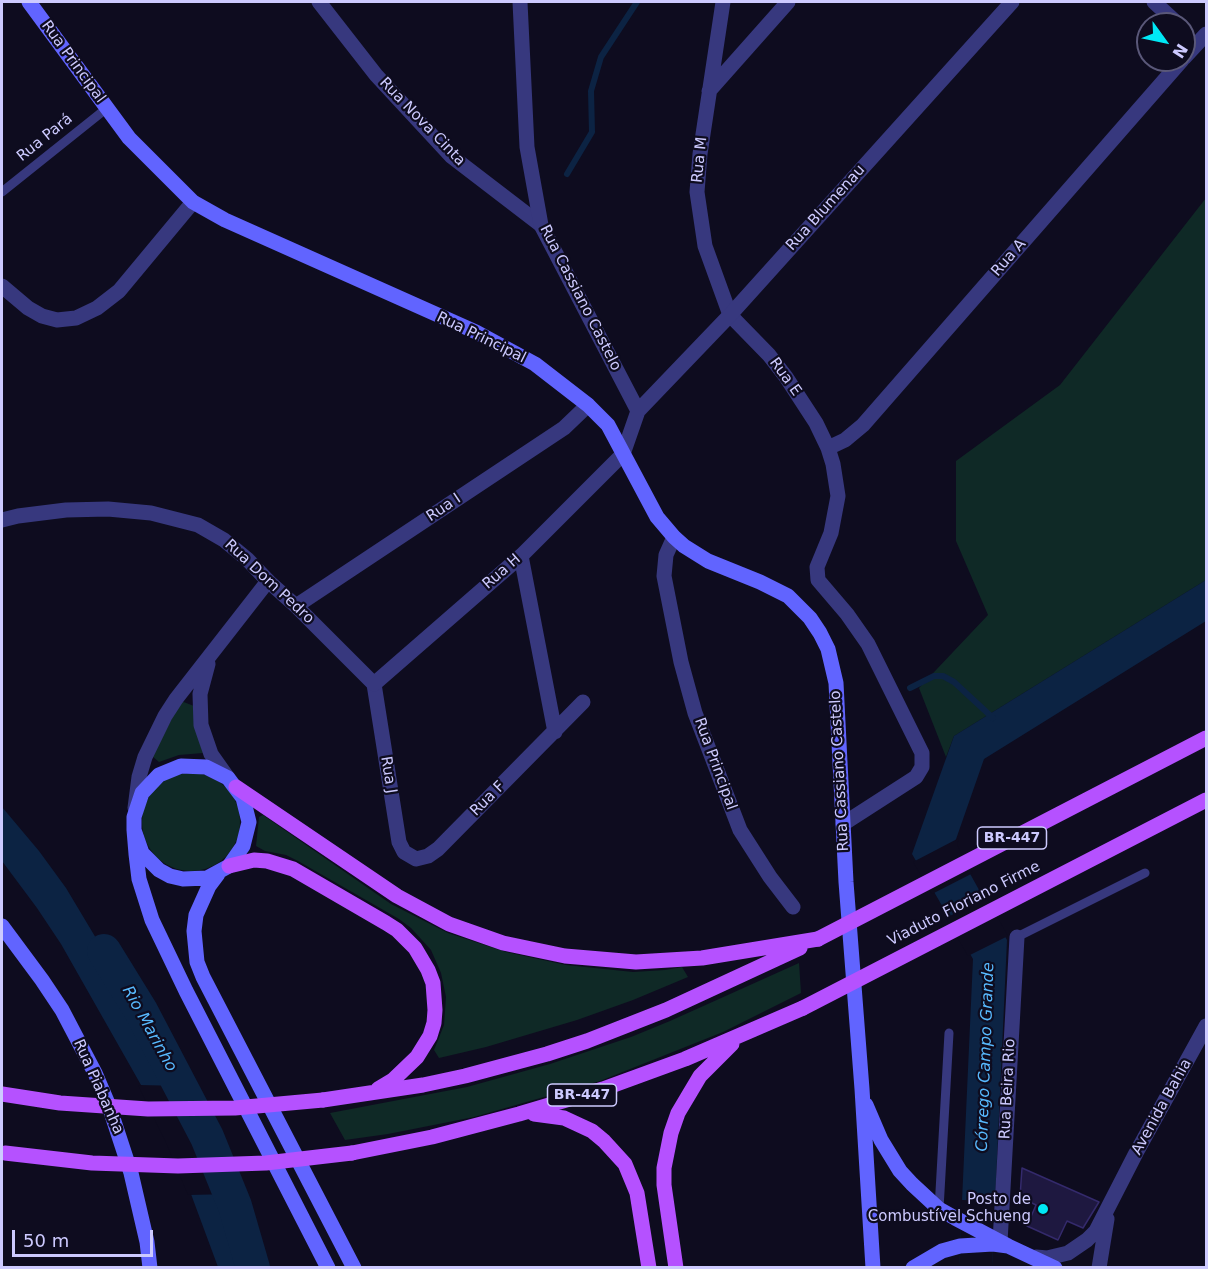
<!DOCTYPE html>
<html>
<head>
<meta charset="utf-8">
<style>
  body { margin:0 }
  #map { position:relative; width:1208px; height:1269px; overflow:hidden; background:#0e0c1f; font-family:"DejaVu Sans",sans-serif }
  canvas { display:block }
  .frame { position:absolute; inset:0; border:3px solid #cdcaff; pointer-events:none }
  .north { position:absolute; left:1136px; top:12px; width:60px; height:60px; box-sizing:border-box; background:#0e0c1f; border:2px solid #5a5879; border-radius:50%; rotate:123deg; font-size:16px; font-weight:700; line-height:24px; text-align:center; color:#cdcaff }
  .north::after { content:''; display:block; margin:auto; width:21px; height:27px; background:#00e8f5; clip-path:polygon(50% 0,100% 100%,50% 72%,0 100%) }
  .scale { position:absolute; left:12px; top:1230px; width:141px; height:27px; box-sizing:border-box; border:3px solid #cdcaff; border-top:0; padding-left:8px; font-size:18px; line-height:21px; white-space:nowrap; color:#cdcaff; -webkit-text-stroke:4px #0e0c1f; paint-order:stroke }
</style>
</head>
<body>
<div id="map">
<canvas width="1208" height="1269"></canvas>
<div class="frame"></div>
<div class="north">N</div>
<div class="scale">50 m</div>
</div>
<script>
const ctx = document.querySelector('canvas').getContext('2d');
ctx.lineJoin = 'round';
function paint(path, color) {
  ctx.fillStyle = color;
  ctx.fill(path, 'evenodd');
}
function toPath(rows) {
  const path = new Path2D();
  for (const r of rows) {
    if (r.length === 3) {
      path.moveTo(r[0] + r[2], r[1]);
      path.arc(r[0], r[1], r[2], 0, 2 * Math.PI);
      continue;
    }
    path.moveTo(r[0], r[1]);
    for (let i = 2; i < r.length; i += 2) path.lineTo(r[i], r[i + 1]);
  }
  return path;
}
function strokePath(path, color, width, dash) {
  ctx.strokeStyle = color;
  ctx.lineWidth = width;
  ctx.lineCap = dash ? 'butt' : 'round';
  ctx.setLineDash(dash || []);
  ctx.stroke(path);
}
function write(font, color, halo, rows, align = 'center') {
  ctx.font = font + ' "DejaVu Sans",sans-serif';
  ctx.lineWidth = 4.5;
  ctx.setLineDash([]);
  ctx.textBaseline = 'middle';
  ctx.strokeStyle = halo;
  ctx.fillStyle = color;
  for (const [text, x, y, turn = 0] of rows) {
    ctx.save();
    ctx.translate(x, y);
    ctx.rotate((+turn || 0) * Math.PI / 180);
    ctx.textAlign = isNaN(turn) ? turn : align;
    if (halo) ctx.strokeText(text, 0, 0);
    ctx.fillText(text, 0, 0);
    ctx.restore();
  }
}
paint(toPath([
  [1206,198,1206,580,954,736,946,757,919,688,988,615,956,541,956,461,1060,385],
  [181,701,194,706,195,726,203,753,179,755,159,762,152,756],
  [191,822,49],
  [263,815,391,904,448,933,506,952,566,965,633,972,665,970,682,967,688,977,633,1000,577,1020,486,1047,439,1058,434,1050,444,1025,446,997,441,973,431,950,411,928,399,919,298,861,286,855,265,851,256,846,259,817],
  [799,963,801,993,723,1032,600,1081,474,1117,388,1134,345,1140,330,1113,467,1087,550,1064,631,1037,670,1021]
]), '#0f2926');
paint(toPath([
  [1206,580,1206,621,984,759,954,845,1007,940,992,1267,959,1267,973,959,912,854,954,736],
  [2,807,39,851,66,888,148,1025,202,1129,237,1215,255,1267,218,1267,188,1186,145,1092,61,944,37,908,2,861]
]), '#0c2343');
paint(toPath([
  [959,838,957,845,973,873,932,894,913,862],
  [986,897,1008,936,968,956,946,918],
  [138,1085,184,1086,232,1194,188,1195,167,1145],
  [962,1200,995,1201,992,1267,959,1266]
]), '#0e0c1f');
strokePath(toPath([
  [567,174,592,132,591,91,601,57,637,2],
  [910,688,934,676,943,676,954,682,993,718]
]), '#0c2343', 6);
strokePath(toPath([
  [104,951,141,1011,207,1137,235,1206,253,1268]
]), '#0c2343', 34);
const building = toPath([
  [1022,1168,1099,1202,1083,1228,1067,1221,1058,1240,1027,1226,1036,1205,1020,1197,1022,1168]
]);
paint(building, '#1e1840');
strokePath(building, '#342a6c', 1.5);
strokePath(toPath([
  [2,192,107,108],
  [1017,937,1145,873],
  [939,1209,949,1033]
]), '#37387e', 9);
strokePath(toPath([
  [319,2,376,75,451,156,541,225],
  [723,2,700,154,697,192,705,246,730,315,769,355,786,377,816,423,828,448,833,464,838,496,831,533,817,567,818,580,847,614,868,644,922,753,922,767,916,777,843,824],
  [1154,2,1178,24],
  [1184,58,1206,34],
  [709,91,788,2],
  [2,286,28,308,42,316,57,320,76,318,97,308,119,291,193,202],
  [828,448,845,440,863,425,1182,60],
  [2,520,18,516,66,510,108,509,151,513,198,525,224,540,247,559,268,581],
  [674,537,666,555,664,576,681,662,695,713,740,830,770,877,793,907],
  [521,556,555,732],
  [374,684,399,842,404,852,416,859,428,856,438,849,583,702],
  [1000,1242,1017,937]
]), '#37387e', 15);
strokePath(toPath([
  [520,2,527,147,541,225,638,411],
  [296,606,564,428,588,405],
  [208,664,200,694,201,725,211,754,228,778],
  [135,808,139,777,145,757,165,716,176,699,268,581,296,606,374,684,521,556,623,454,638,411,730,315,1012,2],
  [1036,1257,1047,1258,1068,1253,1087,1240,1096,1231,1136,1153,1206,1026],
  [1099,1268,1107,1219]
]), '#37387e', 15);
strokePath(toPath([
  [29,2,129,138,193,202,225,220,476,332,535,364,588,405,608,425,657,517,674,537,684,546,708,561,760,582,788,596,810,618,820,633,828,649,836,683,846,882,862,1089,873,1268],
  [134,830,142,853,159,870,170,876,183,879,207,878,229,866,243,846,249,822,243,798,228,778,206,767,181,766,159,775,142,793,134,817,134,830,136,854,139,879,152,920,186,991,328,1268],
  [218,874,209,886,196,915,194,931,197,962,203,977,354,1268],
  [2,926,42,980,62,1010,95,1073,109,1106,131,1173,147,1242,150,1268],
  [866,1105,881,1140,900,1171,912,1184,939,1209,955,1218,1008,1246],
  [913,1268,942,1251,960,1246,993,1244,1008,1246,1055,1268]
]), '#6164ff', 15);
strokePath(toPath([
  [236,787,397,896,449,924,503,943,565,956,636,962,702,958,818,939],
  [229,866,254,860,267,861,293,869,386,923,397,930,415,948,428,970,433,983,435,1010,434,1023,430,1036,417,1057,393,1080,378,1089],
  [323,1100,423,1085,465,1076,547,1054,587,1041,666,1010,800,948],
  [534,1114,564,1118,592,1131,604,1141,625,1164,637,1193,649,1268],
  [352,1153,432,1137,519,1114,603,1089,685,1059,803,1008],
  [676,1268,664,1185,664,1168,671,1133,678,1113,700,1076,732,1044]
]), '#b551ff', 15);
strokePath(toPath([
  [818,939,1206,738],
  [803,1008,1206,800],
  [2,1094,60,1103,148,1109,235,1108,323,1100],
  [5,1153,92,1163,178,1166,266,1163,352,1153]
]), '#b551ff', 15);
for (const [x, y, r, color] of [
  [1043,1209,6,"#00e8f5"]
]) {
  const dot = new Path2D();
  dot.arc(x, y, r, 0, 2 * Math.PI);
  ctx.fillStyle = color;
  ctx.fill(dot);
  strokePath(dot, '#0e0c1f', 2);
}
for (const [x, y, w] of [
  [1012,838,69],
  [582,1095,69]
]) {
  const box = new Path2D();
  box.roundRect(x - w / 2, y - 11, w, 22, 4.5);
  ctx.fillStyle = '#0e0c1f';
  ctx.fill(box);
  strokePath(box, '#cdcaff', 1.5);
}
write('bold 14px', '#cdcaff', null, [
  ["BR-447",1012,838],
  ["BR-447",582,1095]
]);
write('15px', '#cdcaff', '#0e0c1f', [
  ["Rua Principal",73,62,54],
  ["Rua Nova Cinta",422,122,46],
  ["Rua Pará",45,138,-39],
  ["Rua M",700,160,-84],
  ["Rua Blumenau",826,208,-48],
  ["Rua A",1009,258,-49],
  ["Rua Cassiano Castelo",580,298,63],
  ["Rua Principal",481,338,26],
  ["Rua E",785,377,54],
  ["Rua I",444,508,-34],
  ["Rua H",502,572,-41],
  ["Rua Dom Pedro",269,582,43],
  ["Rua Principal",715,764,70],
  ["Rua Cassiano Castelo",840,771,-93],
  ["Rua J",388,775,81],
  ["Rua F",488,799,-45],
  ["Viaduto Floriano Firme",964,904,-27],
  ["Rua Piabanha",98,1087,66],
  ["Rua Beira Rio",1008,1089,-87],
  ["Avenida Bahia",1162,1107,-61]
]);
write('15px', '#cdcaff', '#0e0c1f', [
  ["Posto de",1031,1200],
  ["Combustível Schueng",1031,1217]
], 'right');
write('italic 16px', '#58baff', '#0e0c1f', [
  ["Rio Marinho",149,1029,61],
  ["Córrego Campo Grande",986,1057,-88]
]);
</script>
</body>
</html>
